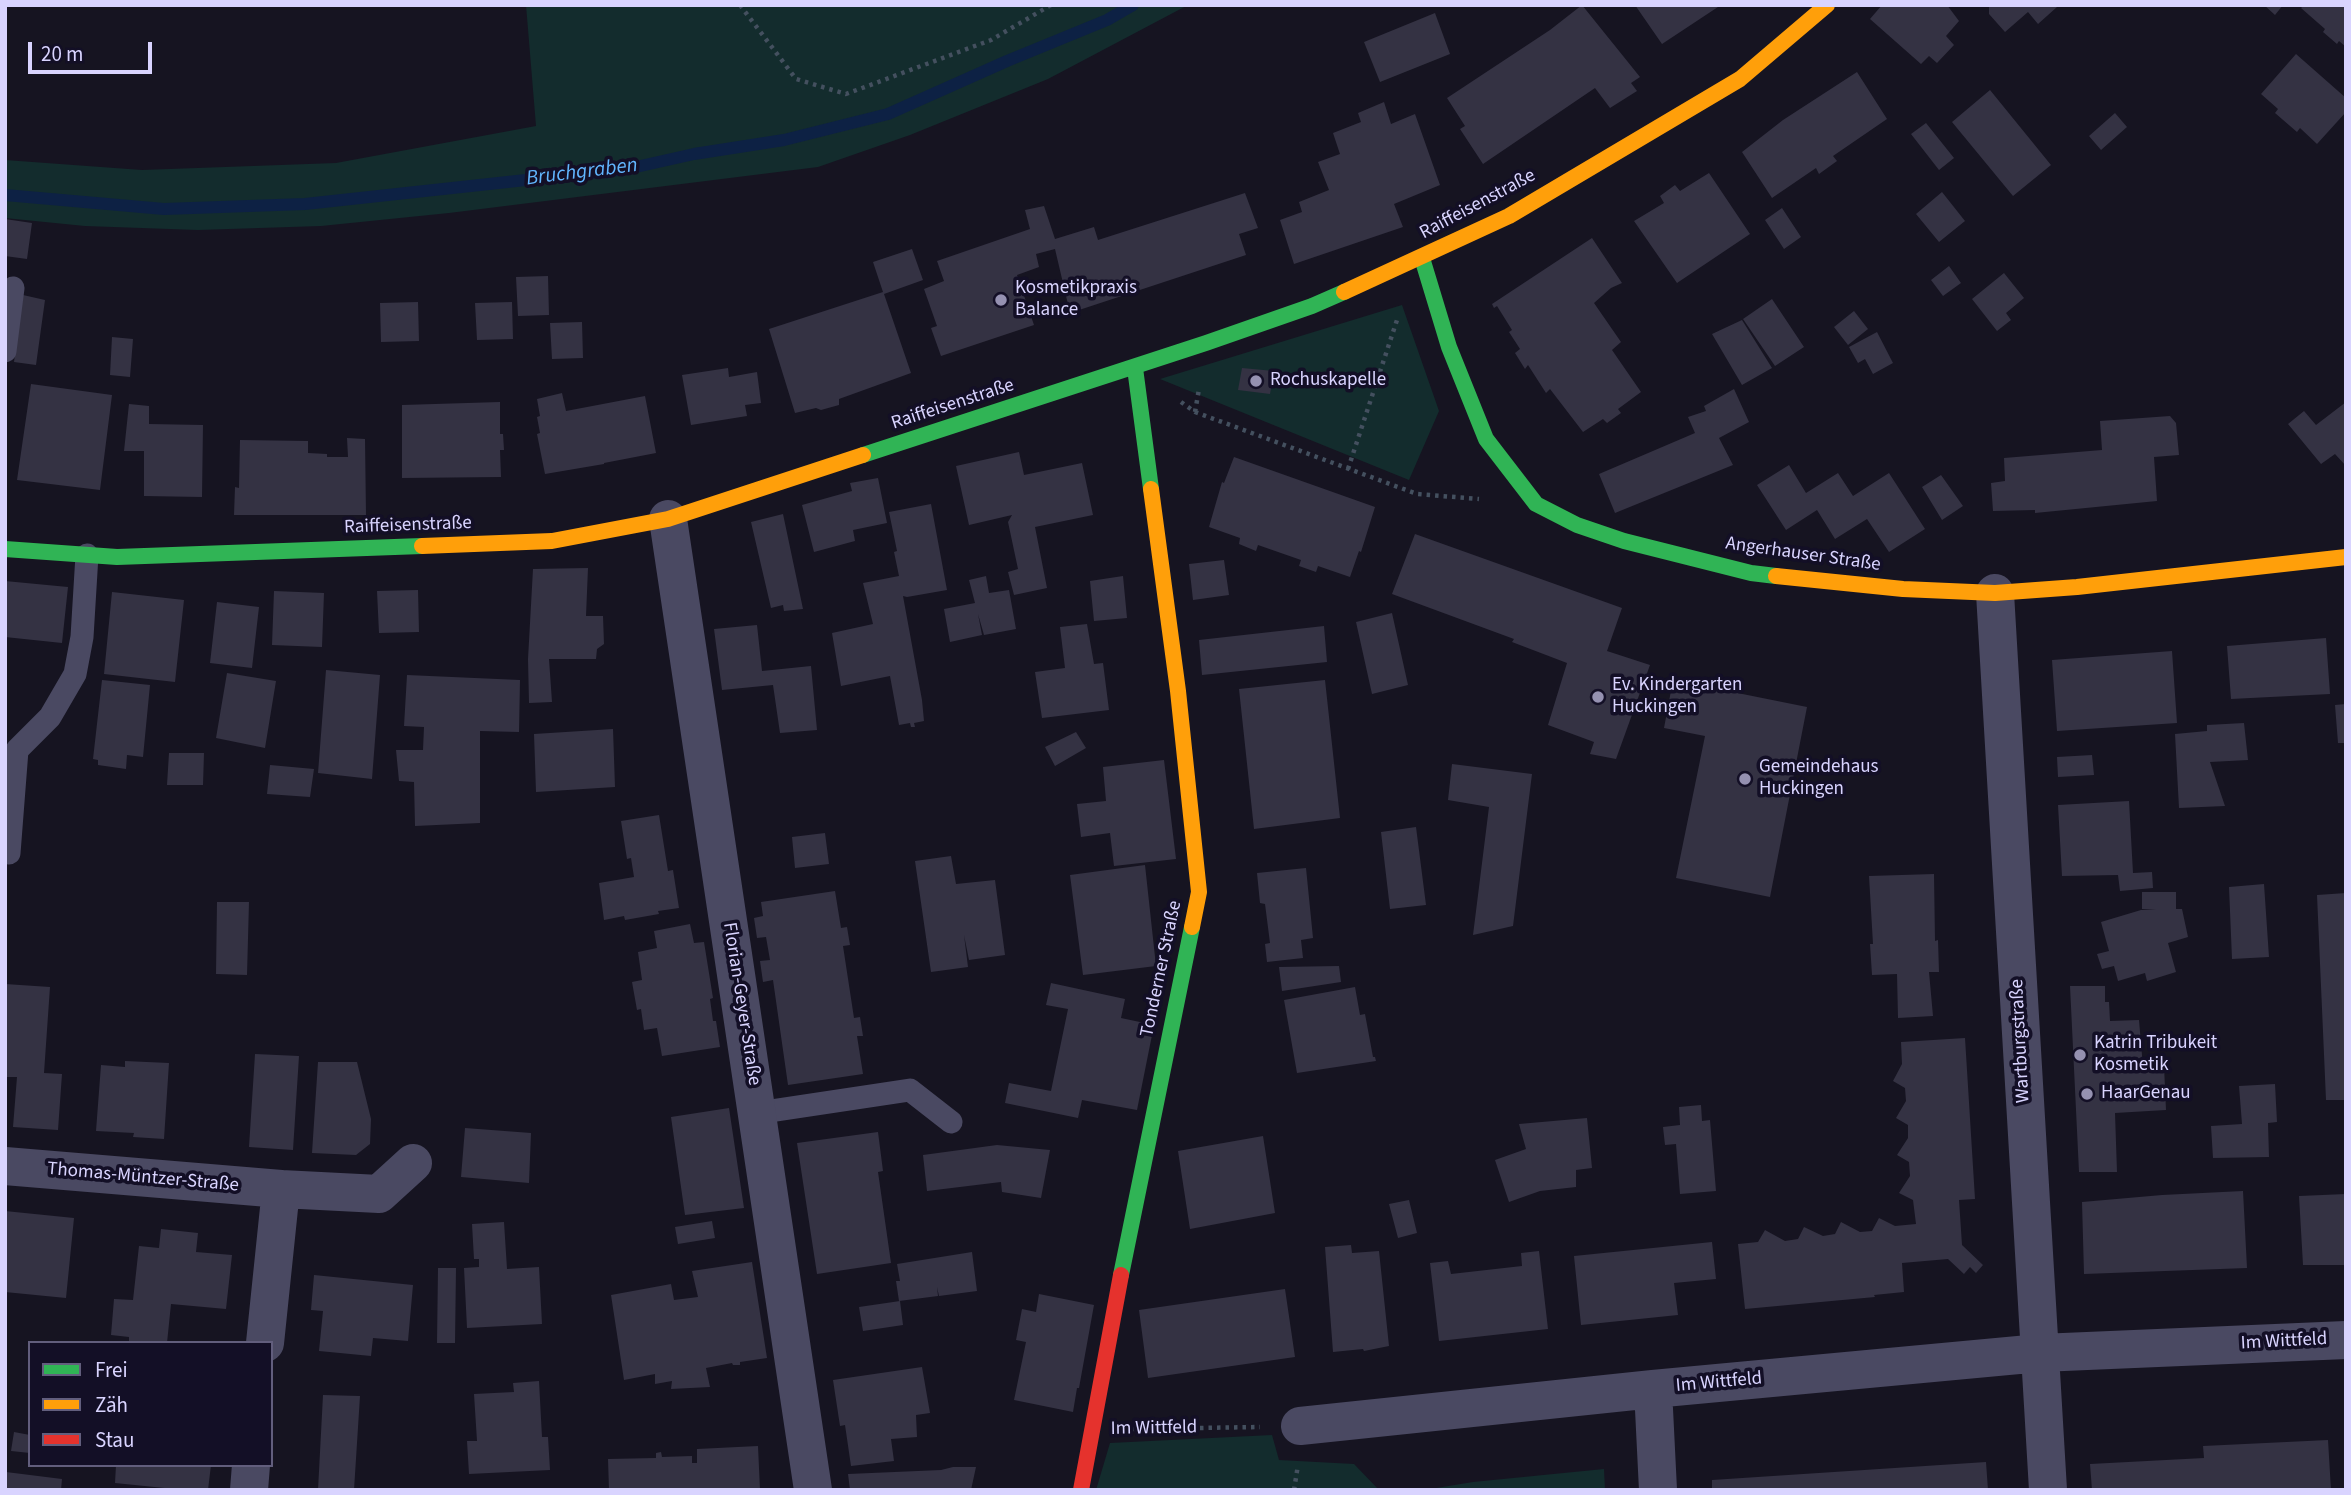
<!DOCTYPE html>
<html>
<head>
<meta charset="utf-8">
<style>
  body { margin:0 }
  #map { position:relative; width:2351px; height:1495px; overflow:hidden; background:#161421; font-family:"Source Sans 3",sans-serif }
  canvas { display:block }
  .frame { position:absolute; inset:0; border:7px solid #d9d4ff; pointer-events:none }
  .legend { position:absolute; left:28px; top:1341px; width:245px; height:126px; box-sizing:border-box; background:#130f26; border:2px solid #625e7d; margin:0; padding:9px 12px; list-style:none; font-size:21px; color:#d9d4ff }
  .legend li { display:flex; align-items:center; gap:14px; height:35px }
  .legend b { width:35px; border:2px solid #625e7d }
  .scale { position:absolute; left:28px; top:42px; width:124px; height:32px; box-sizing:border-box; border:4px solid #d9d4ff; border-top:0; padding-left:9px; font-size:21px; line-height:24px; white-space:nowrap; color:#d9d4ff; -webkit-text-stroke:5px #130f26; paint-order:stroke }
</style>
</head>
<body>
<div id="map">
<canvas width="2351" height="1495"></canvas>
<div class="frame"></div>
<ul class="legend">
<li><b style="height:9px;background:#30b455"></b>Frei</li>
<li><b style="height:9px;background:#ff9f0a"></b>Zäh</li>
<li><b style="height:9px;background:#e5322d"></b>Stau</li>
</ul>
<div class="scale">20 m</div>
</div>
<script>
const ctx = document.querySelector('canvas').getContext('2d');
ctx.lineJoin = 'round';
function paint(path, color) {
  ctx.fillStyle = color;
  ctx.fill(path, 'evenodd');
}
function toPath(rows) {
  const path = new Path2D();
  for (const r of rows) {
    path.moveTo(r[0], r[1]);
    for (let i = 2; i < r.length; i += 2) path.lineTo(r[i], r[i + 1]);
  }
  return path;
}
function strokePath(path, color, width, dash) {
  ctx.strokeStyle = color;
  ctx.lineWidth = width;
  ctx.lineCap = dash ? 'butt' : 'round';
  ctx.setLineDash(dash || []);
  ctx.stroke(path);
}
function write(font, color, halo, rows, align = 'center') {
  ctx.font = font + ' "Source Sans 3",sans-serif';
  ctx.lineWidth = 7;
  ctx.setLineDash([]);
  ctx.textBaseline = 'middle';
  ctx.strokeStyle = halo;
  ctx.fillStyle = color;
  for (const [text, x, y, turn = 0] of rows) {
    ctx.save();
    ctx.translate(x, y);
    ctx.rotate((+turn || 0) * Math.PI / 180);
    ctx.textAlign = isNaN(turn) ? turn : align;
    if (halo) ctx.strokeText(text, 0, 0);
    ctx.fillText(text, 0, 0);
    ctx.restore();
  }
}
paint(toPath([
  [526,5,1188,5,1048,79,910,135,818,167,449,213,321,226,198,230,85,226,5,218,5,160,142,170,336,163,536,126],
  [1402,305,1439,411,1409,480,1160,379],
  [1272,1435,1279,1460,1354,1464,1379,1490,1096,1490,1110,1443],
  [1604,1469,1605,1490,1424,1490,1473,1482]
]), '#132c2d');
strokePath(toPath([
  [5,195,164,209,305,204,627,169,694,154,784,140,888,114,1007,61,1107,20,1133,5]
]), '#0d2144', 12);
paint(toPath([
  [1582,5,1640,77,1631,83,1637,91,1610,108,1595,88,1483,164,1460,129,1465,126,1447,98,1550,30],
  [1635,5,1721,5,1662,44],
  [1882,5,1947,5,1959,21,1946,36,1954,45,1937,63,1929,56,1921,64,1870,19],
  [1989,5,2055,5,2057,7,2038,24,2028,12,2005,32,1989,14],
  [2264,5,2283,5,2275,15],
  [2304,5,2346,5,2346,47,2339,41,2337,44,2323,32,2325,29,2301,8],
  [1435,13,1450,54,1380,82,1364,42],
  [2296,54,2346,98,2346,112,2317,144,2300,128,2297,132,2275,113,2278,109,2261,94],
  [1857,72,1887,119,1833,156,1837,161,1819,174,1816,168,1772,198,1742,152,1783,120],
  [1990,90,2051,165,2013,196,1952,122],
  [1384,102,1391,124,1415,114,1440,185,1394,204,1403,227,1294,264,1280,220,1302,212,1299,202,1329,190,1318,162,1340,154,1333,133,1361,122,1358,113],
  [2115,113,2127,127,2101,150,2089,136],
  [1926,123,1954,158,1939,170,1911,134],
  [1709,173,1750,234,1677,283,1634,221,1664,203,1660,196,1675,185,1680,191],
  [1942,192,1965,221,1939,242,1916,214],
  [1245,193,1258,228,1239,234,1246,255,1070,313,1055,249,1036,254,1039,267,1017,275,1034,325,941,356,931,328,937,326,924,289,944,281,937,261,1030,229,1025,210,1044,206,1055,239,1094,227,1098,240],
  [1782,208,1801,237,1784,249,1765,220],
  [5,219,32,223,27,259,5,256],
  [1592,238,1622,283,1611,288,1594,303,1621,342,1612,350,1641,392,1618,409,1621,413,1607,423,1603,419,1583,432,1550,389,1546,393,1528,365,1525,369,1515,353,1520,349,1509,332,1512,330,1497,306,1494,308,1492,304],
  [912,249,923,280,884,294,911,373,839,399,839,405,821,410,816,408,795,413,769,329,883,292,873,262],
  [1949,266,1961,283,1943,296,1931,280],
  [2004,273,2024,298,2006,313,2011,320,1997,331,1972,299],
  [548,276,549,315,518,316,516,277],
  [23,295,45,300,36,365,14,362],
  [1772,299,1804,347,1775,366,1743,319],
  [418,302,419,341,381,342,380,303],
  [512,302,513,339,477,340,475,303],
  [1854,311,1868,329,1848,345,1834,327],
  [1742,320,1772,368,1742,385,1712,334],
  [582,322,583,358,552,359,550,323],
  [1877,332,1893,363,1873,374,1865,359,1858,363,1849,347],
  [112,337,133,339,130,377,110,375],
  [728,368,729,377,757,372,761,403,745,405,747,416,691,425,682,375],
  [1242,368,1274,371,1270,394,1238,390],
  [31,384,112,395,100,490,17,480],
  [1734,389,1749,422,1719,438,1733,465,1615,513,1599,474,1695,433,1688,417,1706,411,1704,406],
  [562,393,566,411,645,396,656,453,604,463,604,464,545,474,537,434,540,433,537,417,540,416,537,399],
  [500,402,500,434,503,434,504,450,500,450,501,477,402,478,402,405],
  [2346,402,2346,466,2335,454,2321,464,2288,424,2304,411,2316,425],
  [129,404,149,406,149,424,203,425,202,497,144,496,144,451,124,451],
  [2170,416,2176,423,2179,455,2154,457,2157,501,2035,513,2035,510,1993,511,1991,483,2005,481,2004,458,2102,450,2100,421],
  [347,438,365,439,366,515,234,515,235,487,239,488,240,440,308,441,308,453,327,454,327,457,348,457],
  [1019,452,1024,475,1082,463,1093,515,1035,527,1047,588,1014,595,1008,572,1018,569,1008,522,1012,515,969,525,956,466],
  [1234,457,1375,507,1361,552,1359,551,1350,577,1318,566,1316,572,1299,566,1301,560,1258,545,1256,551,1239,544,1240,538,1209,527,1222,482,1224,483],
  [1789,465,1806,493,1838,473,1853,496,1889,473,1925,529,1889,552,1867,519,1835,539,1817,510,1786,530,1757,485],
  [1941,475,1963,506,1942,520,1922,487],
  [878,478,887,523,853,530,855,541,814,552,802,505,852,491,850,483],
  [931,504,947,590,907,597,903,596,922,700,924,721,914,723,915,727,911,727,910,723,899,725,890,676,841,686,832,633,873,624,863,583,899,576,894,552,897,551,889,512],
  [783,514,803,609,784,611,783,605,771,608,751,522],
  [1415,534,1622,608,1607,651,1650,665,1616,759,1590,754,1594,742,1548,725,1567,663,1512,642,1514,639,1392,594],
  [1224,560,1229,595,1193,600,1189,564],
  [588,568,586,616,603,616,604,644,597,649,596,659,549,659,552,702,529,703,528,659,533,569],
  [986,576,989,593,1009,590,1016,629,984,635,978,614,982,635,950,642,944,609,975,603,969,580],
  [1123,576,1127,618,1094,621,1090,581],
  [5,581,68,587,62,643,5,637],
  [418,590,419,632,379,633,377,591],
  [274,591,324,593,322,647,272,645],
  [112,592,184,600,175,682,104,674],
  [217,602,259,607,252,668,210,663],
  [1392,613,1408,685,1372,694,1356,622],
  [1087,624,1094,664,1103,663,1109,710,1042,718,1035,672,1065,668,1060,627],
  [757,625,762,671,811,666,817,730,780,733,773,685,722,690,714,629],
  [1324,626,1327,662,1202,675,1199,640],
  [2326,638,2330,694,2231,699,2227,646],
  [2172,651,2177,723,2057,731,2052,660],
  [326,670,380,675,372,779,318,773],
  [227,673,276,681,265,748,216,738],
  [407,675,520,680,519,732,480,731,480,823,415,826,414,782,399,781,396,750,423,750,424,727,404,726],
  [102,680,150,685,143,757,127,755,126,769,98,765,98,760,93,759],
  [1325,680,1340,818,1254,829,1239,689],
  [1673,680,1807,707,1770,897,1676,878,1705,736,1664,728],
  [2346,704,2346,743,2338,743,2335,705],
  [2244,723,2248,760,2210,762,2225,806,2179,808,2175,734,2207,731,2207,725],
  [613,729,615,787,536,792,534,734],
  [1076,732,1086,748,1055,766,1045,747],
  [169,753,204,753,203,785,167,785],
  [2092,755,2094,775,2058,777,2057,757],
  [1164,760,1176,859,1114,866,1110,833,1081,837,1077,804,1106,801,1103,767],
  [1452,764,1532,774,1513,926,1473,935,1489,807,1448,800],
  [270,765,314,769,310,797,267,794],
  [2129,801,2133,873,2152,872,2153,888,2120,891,2118,875,2062,876,2058,805],
  [659,815,668,871,673,870,679,908,658,911,659,914,625,920,624,916,604,920,599,883,634,877,631,858,627,859,621,821],
  [1416,827,1426,905,1390,909,1381,832],
  [825,833,829,864,795,868,792,837],
  [951,856,956,884,995,880,1005,955,969,960,964,935,968,967,931,972,915,861],
  [1145,865,1156,966,1083,975,1070,875],
  [1306,868,1313,938,1301,940,1303,958,1267,962,1265,944,1270,943,1265,904,1260,903,1257,873],
  [1934,874,1935,941,1938,940,1939,972,1929,972,1933,1016,1898,1018,1897,974,1872,975,1870,944,1873,944,1869,876],
  [2264,884,2269,957,2232,959,2229,887],
  [835,891,841,928,847,927,850,945,843,946,854,1018,860,1017,863,1036,857,1036,863,1074,788,1085,773,980,763,982,760,961,770,960,766,937,757,938,754,918,763,916,761,902],
  [2142,892,2176,892,2176,909,2182,909,2188,937,2168,943,2176,972,2147,981,2145,973,2118,981,2114,966,2102,969,2097,954,2109,951,2101,922,2141,910,2156,910,2142,909],
  [2346,893,2346,1100,2326,1100,2317,895],
  [217,902,249,902,247,975,216,974],
  [690,924,694,943,704,942,713,998,710,999,713,1021,716,1021,720,1047,662,1056,657,1028,644,1030,641,1009,637,1010,632,982,642,980,638,952,657,948,654,931],
  [1339,966,1341,982,1282,991,1279,967],
  [1051,983,1125,999,1121,1018,1154,1025,1137,1110,1082,1100,1078,1118,1005,1103,1009,1083,1051,1091,1068,1009,1046,1005],
  [5,984,50,987,44,1073,62,1074,58,1130,13,1127,17,1077,5,1077],
  [2070,986,2105,986,2105,1002,2109,1002,2110,1021,2139,1020,2143,1067,2164,1066,2166,1110,2115,1113,2117,1172,2079,1172],
  [1355,987,1360,1015,1365,1014,1373,1057,1375,1057,1376,1061,1297,1073,1284,1000],
  [1965,1038,1975,1199,1959,1200,1962,1245,1983,1265,1976,1273,1970,1267,1964,1274,1948,1259,1902,1263,1904,1292,1874,1295,1875,1297,1745,1309,1738,1244,1758,1242,1765,1230,1785,1241,1798,1239,1804,1227,1823,1236,1835,1234,1841,1222,1860,1232,1872,1231,1879,1218,1895,1226,1916,1224,1913,1200,1899,1193,1910,1176,1909,1162,1897,1155,1908,1138,1908,1125,1896,1118,1906,1101,1905,1088,1893,1081,1902,1064,1901,1042],
  [255,1054,299,1056,293,1150,249,1147],
  [125,1061,169,1063,164,1139,133,1137,134,1133,96,1131,101,1065,125,1067],
  [318,1062,357,1062,371,1119,370,1144,356,1155,312,1153],
  [2275,1084,2277,1122,2268,1123,2269,1157,2213,1158,2211,1126,2242,1124,2239,1086],
  [1701,1105,1702,1121,1710,1120,1716,1191,1680,1194,1676,1144,1665,1145,1663,1127,1680,1125,1679,1107],
  [729,1108,744,1208,685,1215,671,1117],
  [1587,1118,1592,1168,1576,1170,1576,1187,1540,1191,1509,1202,1495,1160,1526,1149,1519,1124],
  [465,1128,531,1133,529,1183,461,1177],
  [878,1132,883,1171,878,1172,891,1263,817,1274,797,1143],
  [1263,1136,1275,1213,1190,1229,1178,1151],
  [997,1145,1050,1150,1041,1198,1002,1192,1001,1182,927,1191,923,1155],
  [2243,1191,2247,1268,2084,1274,2082,1202,2162,1195],
  [2346,1194,2346,1265,2303,1265,2299,1196],
  [1409,1200,1417,1233,1398,1238,1389,1204],
  [5,1211,74,1218,66,1298,5,1292],
  [712,1221,715,1238,678,1244,675,1227],
  [504,1222,507,1269,539,1267,542,1324,467,1328,464,1268,479,1267,479,1259,474,1259,472,1224],
  [161,1229,198,1233,196,1252,232,1255,226,1309,171,1304,167,1343,129,1343,129,1337,111,1335,114,1299,133,1300,139,1246,159,1248],
  [1712,1242,1716,1279,1674,1283,1678,1315,1581,1325,1574,1256],
  [1351,1245,1352,1253,1379,1251,1389,1346,1364,1351,1363,1349,1333,1352,1325,1247],
  [1539,1251,1548,1329,1439,1341,1430,1263,1448,1261,1451,1274,1522,1266,1521,1253],
  [972,1252,977,1291,939,1296,937,1287,938,1296,899,1301,896,1281,900,1281,897,1264],
  [752,1262,767,1358,740,1362,740,1365,733,1365,732,1363,706,1368,710,1387,671,1389,672,1381,655,1384,655,1374,624,1380,611,1295,671,1284,674,1300,698,1297,692,1271],
  [438,1268,456,1268,455,1343,437,1343],
  [314,1275,413,1285,408,1341,373,1338,371,1356,319,1351,323,1311,311,1310],
  [1285,1289,1295,1357,1148,1378,1139,1310],
  [1039,1294,1094,1305,1079,1388,1077,1388,1073,1412,1014,1400,1026,1342,1016,1340,1022,1309,1036,1312],
  [900,1301,903,1325,863,1331,859,1307],
  [922,1367,930,1413,916,1415,917,1437,891,1439,894,1461,851,1466,845,1425,840,1426,833,1380],
  [539,1381,542,1437,548,1437,550,1470,469,1474,467,1441,477,1441,474,1394,514,1392,513,1383],
  [323,1395,360,1396,354,1490,318,1490],
  [14,1432,30,1435,30,1453,11,1451],
  [2328,1440,2331,1490,2092,1490,2090,1464,2204,1458,2203,1446],
  [758,1446,760,1490,609,1490,608,1459,656,1458,656,1453,661,1452,662,1457,692,1456,692,1463,697,1463,697,1449],
  [1986,1462,1988,1490,1712,1490,1712,1480],
  [116,1465,211,1465,208,1490,184,1490,115,1483],
  [953,1467,976,1467,971,1490,850,1490,848,1474,941,1470],
  [6,1472,62,1479,61,1490,5,1490]
]), '#343243');
strokePath(toPath([
  [740,5,796,79,846,94,991,40,1051,5],
  [1181,402,1195,412,1417,494,1479,499],
  [1195,412,1199,389],
  [1348,469,1397,320],
  [1132,1429,1260,1427],
  [1294,1490,1298,1465]
]), '#44505f', 4.5, [3.5, 5]);
strokePath(toPath([
  [5,351,13,288],
  [9,853,17,750,50,717,75,674,82,637,87,555],
  [757,1113,910,1090,951,1122]
]), '#4a4962', 23);
strokePath(toPath([
  [668,519,813,1490],
  [1995,593,2048,1490],
  [5,1166,281,1189,379,1194,413,1163],
  [265,1343,281,1189],
  [1653,1389,1658,1490],
  [1300,1426,1653,1389,2040,1353,2346,1340],
  [249,1490,251,1465]
]), '#4a4962', 38);
strokePath(toPath([
  [1422,258,1449,347,1486,439,1536,504,1577,525,1624,541,1751,573,1776,576],
  [1135,368,1151,489],
  [863,455,1206,343,1312,306,1344,292],
  [5,549,117,557,422,546],
  [1121,1275,1192,927]
]), '#30b455', 16);
strokePath(toPath([
  [1344,292,1509,216,1740,79,1827,5],
  [1151,489,1178,691,1199,892,1192,927],
  [422,546,552,541,668,519,863,455],
  [1776,576,1903,589,1995,593,2077,587,2346,557]
]), '#ff9f0a', 16);
strokePath(toPath([
  [1081,1490,1121,1275]
]), '#e5322d', 16);
for (const [x, y, r, color] of [
  [1001,300,7,"#9591b1"],
  [1256,381,7,"#9591b1"],
  [1598,697,7,"#9591b1"],
  [1745,779,7,"#9591b1"],
  [2080,1055,7,"#9591b1"],
  [2087,1094,7,"#9591b1"]
]) {
  const dot = new Path2D();
  dot.arc(x, y, r, 0, 2 * Math.PI);
  ctx.fillStyle = color;
  ctx.fill(dot);
  strokePath(dot, '#130f26', 2.5);
}
write('19px', '#d9d4ff', '#130f26', [
  ["Raiffeisenstraße",1478,205,-28],
  ["Raiffeisenstraße",953,405,-18],
  ["Raiffeisenstraße",408,526,-2],
  ["Angerhauser Straße",1803,555,8],
  ["Tonderner Straße",1162,969,-78],
  ["Florian-Geyer-Straße",741,1004,81],
  ["Wartburgstraße",2021,1041,-93],
  ["Thomas-Müntzer-Straße",143,1178,5],
  ["Im Wittfeld",2284,1342,-3],
  ["Im Wittfeld",1719,1383,-5],
  ["Im Wittfeld",1154,1429,-1]
]);
write('19px', '#d9d4ff', '#130f26', [
  ["Kosmetikpraxis",1015,289],
  ["Balance",1015,311],
  ["Rochuskapelle",1270,381],
  ["Ev. Kindergarten",1612,686],
  ["Huckingen",1612,708],
  ["Gemeindehaus",1759,768],
  ["Huckingen",1759,790],
  ["Katrin Tribukeit",2094,1044],
  ["Kosmetik",2094,1066],
  ["HaarGenau",2101,1094]
], 'left');
write('italic 21px', '#62b6ff', '#130f26', [
  ["Bruchgraben",582,173,-7]
]);
</script>
</body>
</html>
